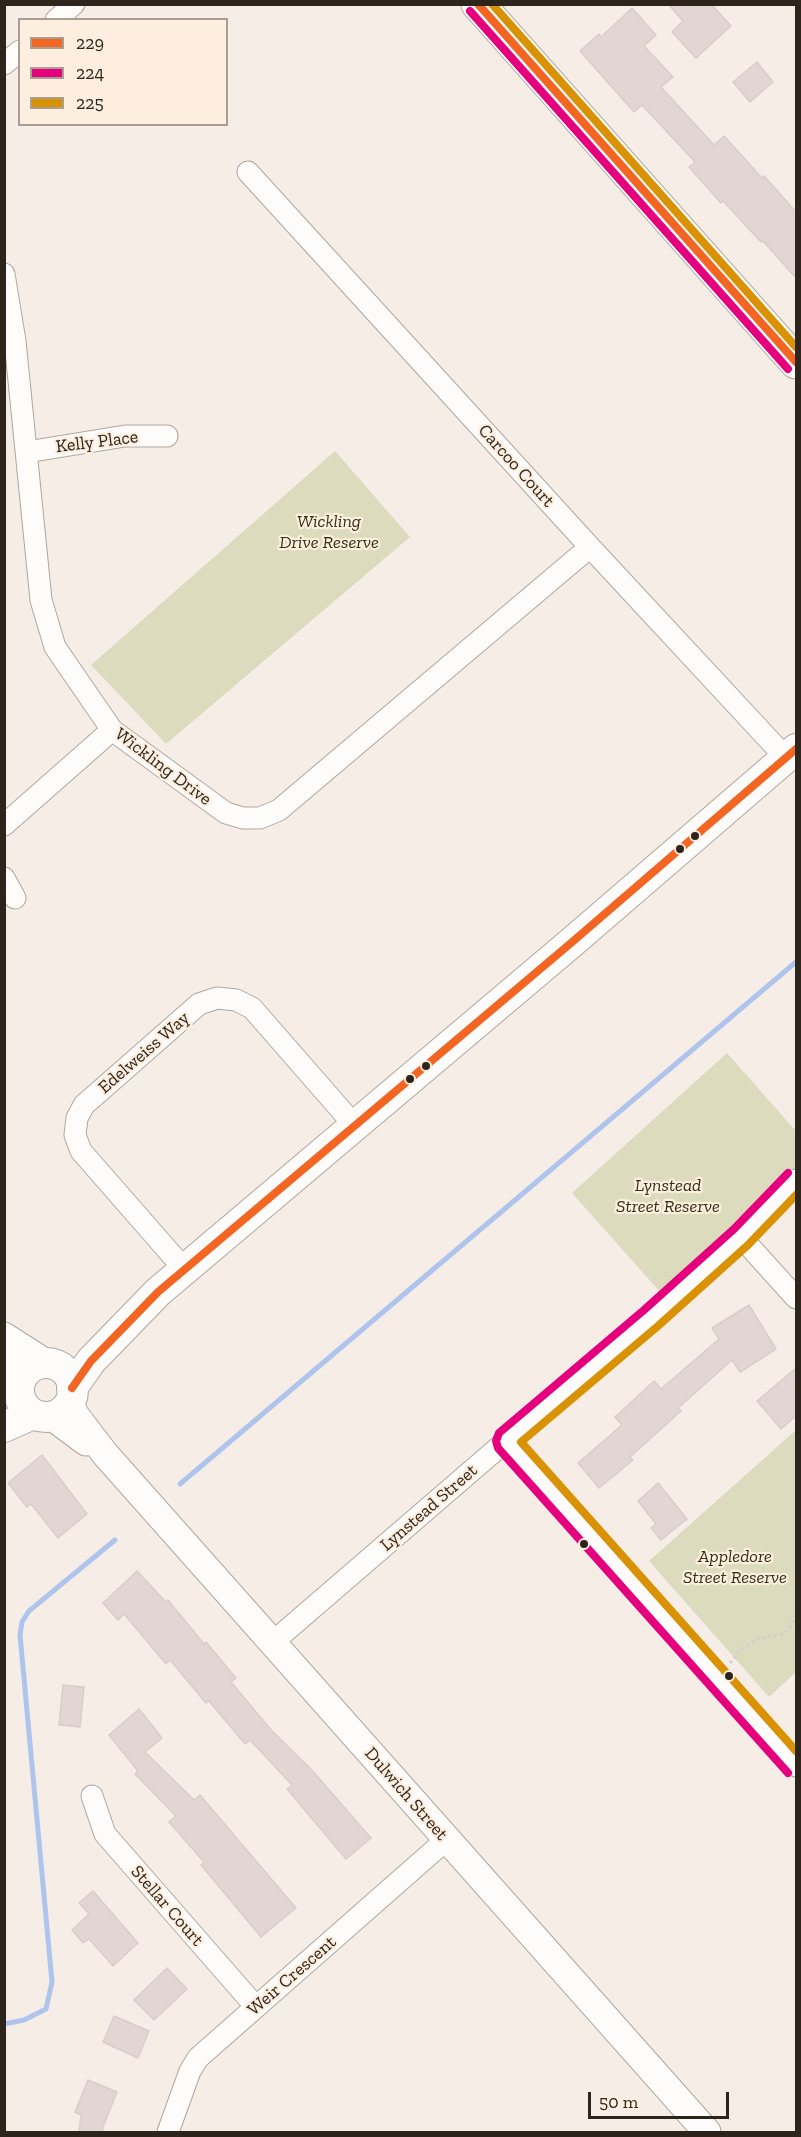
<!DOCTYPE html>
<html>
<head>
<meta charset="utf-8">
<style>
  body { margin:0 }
  #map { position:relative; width:801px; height:2137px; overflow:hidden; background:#f6eee6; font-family:"Zilla Slab",serif }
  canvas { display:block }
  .frame { position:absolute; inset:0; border:6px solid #2d241b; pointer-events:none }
  .legend { position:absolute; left:18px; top:18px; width:210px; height:108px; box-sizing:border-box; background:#fdeedf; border:2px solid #aa9d91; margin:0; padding:8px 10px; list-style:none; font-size:18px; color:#2d241b }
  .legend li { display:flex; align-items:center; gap:12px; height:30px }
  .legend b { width:30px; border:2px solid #aa9d91 }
  .scale { position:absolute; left:588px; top:2092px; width:141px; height:27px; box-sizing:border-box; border:3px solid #2d241b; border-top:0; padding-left:8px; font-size:18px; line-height:21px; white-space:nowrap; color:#2d241b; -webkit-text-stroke:4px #fdeedf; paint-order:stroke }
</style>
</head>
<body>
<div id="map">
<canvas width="801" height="2137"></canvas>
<div class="frame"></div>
<ul class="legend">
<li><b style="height:8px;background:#f26522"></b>229</li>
<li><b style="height:8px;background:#e5007d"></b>224</li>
<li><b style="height:8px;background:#d99204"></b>225</li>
</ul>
<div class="scale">50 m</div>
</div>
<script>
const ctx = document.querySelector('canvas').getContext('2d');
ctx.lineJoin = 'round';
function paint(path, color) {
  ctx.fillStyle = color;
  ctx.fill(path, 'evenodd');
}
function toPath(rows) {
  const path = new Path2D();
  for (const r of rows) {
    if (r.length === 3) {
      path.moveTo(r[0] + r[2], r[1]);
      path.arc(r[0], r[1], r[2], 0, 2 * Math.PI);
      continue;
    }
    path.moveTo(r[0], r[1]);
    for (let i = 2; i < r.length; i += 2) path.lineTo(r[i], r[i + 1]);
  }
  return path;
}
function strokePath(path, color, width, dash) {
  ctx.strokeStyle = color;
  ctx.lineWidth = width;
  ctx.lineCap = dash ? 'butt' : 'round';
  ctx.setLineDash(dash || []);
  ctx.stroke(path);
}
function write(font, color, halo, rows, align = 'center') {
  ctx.font = font + ' "Zilla Slab",serif';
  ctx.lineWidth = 4.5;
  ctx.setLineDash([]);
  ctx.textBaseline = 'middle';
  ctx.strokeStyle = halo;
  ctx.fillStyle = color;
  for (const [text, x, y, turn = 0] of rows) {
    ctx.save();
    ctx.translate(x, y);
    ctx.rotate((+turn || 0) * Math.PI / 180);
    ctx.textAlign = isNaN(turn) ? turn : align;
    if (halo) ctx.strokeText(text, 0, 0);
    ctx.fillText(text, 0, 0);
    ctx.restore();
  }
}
paint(toPath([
  [335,451,410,537,166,744,91,665],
  [727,1053,796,1131,796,1172,661,1293,572,1193],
  [796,1430,796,1672,769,1697,649,1561]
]), '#dcdbbe');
strokePath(toPath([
  [180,1484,796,962],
  [4,2024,24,2020,46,2009,52,1982,20,1635,22,1622,29,1611,115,1540]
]), '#afc4ec', 5);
const building = toPath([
  [668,4,711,4,731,26,696,58,672,32,683,21,668,4],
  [632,8,656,35,644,46,673,77,661,87,714,145,724,136,762,178,764,176,796,212,796,278,763,241,761,242,723,201,721,203,689,167,695,162,642,105,634,112,580,51,599,34,601,37,632,8],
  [757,62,773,82,750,102,733,82,757,62],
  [749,1305,776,1349,740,1372,732,1360,678,1408,681,1411,630,1457,633,1460,599,1488,578,1463,622,1425,615,1417,654,1381,661,1389,719,1339,712,1328,749,1305],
  [796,1368,796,1416,781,1429,757,1401,796,1368],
  [42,1455,87,1514,58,1538,31,1504,27,1507,8,1483,42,1455],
  [658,1483,687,1519,661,1540,651,1528,656,1524,638,1501,658,1483],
  [137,1571,166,1602,168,1600,204,1644,206,1642,236,1678,231,1682,272,1731,311,1769,371,1838,346,1859,287,1789,292,1785,250,1740,245,1744,209,1701,206,1703,170,1660,166,1664,124,1614,118,1620,103,1603,137,1571],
  [63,1685,84,1687,80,1727,59,1725,63,1685],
  [139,1709,162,1738,145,1752,194,1800,200,1795,296,1908,261,1937,201,1865,204,1862,169,1822,176,1816,135,1774,138,1771,109,1735,139,1709],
  [93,1891,138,1943,113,1966,89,1939,83,1943,72,1930,89,1914,79,1903,93,1891],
  [167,1968,187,1989,154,2020,134,2000,167,1968],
  [114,2016,149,2031,138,2058,103,2042,114,2016],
  [88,2080,117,2092,103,2127,102,2133,79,2133,81,2115,75,2112,88,2080]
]);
paint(building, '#e1d6d4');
strokePath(building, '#d8cdcc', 1.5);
const minor = toPath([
  [56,20,74,4],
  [4,64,20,51],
  [248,172,590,547,786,758],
  [4,274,15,341,41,600,55,647,112,730,226,813,243,818,260,818,279,810,590,547],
  [27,452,125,436,167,436],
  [4,825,112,730],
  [4,878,15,898],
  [741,1237,796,1298],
  [185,1270,81,1151,75,1135,77,1118,84,1105,199,1004,217,998,236,1000,252,1008,355,1126],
  [506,1441,796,1766],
  [273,1642,542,1410,651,1318,741,1237,796,1180],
  [92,1796,105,1834,256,2007],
  [168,2132,190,2071,198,2058,446,1840]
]);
const tertiary = toPath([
  [4,1336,46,1363],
  [4,1354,20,1382],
  [69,1403,76,1416,105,1454,707,2132],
  [51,1416,86,1442]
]);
const secondary = toPath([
  [46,1390,27],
  [72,1388,91,1361,158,1292,571,943,796,749],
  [4,1427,33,1414]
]);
const primary = toPath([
  [478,4,796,362]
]);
strokePath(minor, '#aea79f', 23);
strokePath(tertiary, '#aea79f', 29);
strokePath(secondary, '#aea79f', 32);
strokePath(primary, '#aea79f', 35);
strokePath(toPath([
  [730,1663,741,1650,756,1639,783,1634,792,1625,796,1610]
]), '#d3d0cd', 3, [3, 3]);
strokePath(minor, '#fefcfb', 21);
strokePath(tertiary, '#fefcfb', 27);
strokePath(secondary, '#fefcfb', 30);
strokePath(primary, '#fefcfb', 33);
strokePath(toPath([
  [478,4,796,362],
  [72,1388,91,1361,158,1292,571,943,796,749]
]), '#f26522', 8);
strokePath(toPath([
  [470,11,788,369],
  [788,1773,498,1448,496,1441,499,1433,644,1310,734,1229,788,1173]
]), '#e5007d', 8);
strokePath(toPath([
  [492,4,796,347],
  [796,1195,748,1245,658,1326,521,1442,796,1751]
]), '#d99204', 8);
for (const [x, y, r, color] of [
  [695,836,5,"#2d241b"],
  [680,849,5,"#2d241b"],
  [426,1066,5,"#2d241b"],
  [410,1079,5,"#2d241b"],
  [584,1544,5,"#2d241b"],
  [729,1676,5,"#2d241b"]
]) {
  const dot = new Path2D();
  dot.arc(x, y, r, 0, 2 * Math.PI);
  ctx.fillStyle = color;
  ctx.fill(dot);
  strokePath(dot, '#fdeedf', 2);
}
write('18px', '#2d241b', '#fdeedf', [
  ["Kelly Place",97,442,-7],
  ["Carcoo Court",516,466,48],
  ["Wickling Drive",163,767,37],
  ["Edelweiss Way",144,1053,-41],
  ["Lynstead Street",429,1508,-41],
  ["Dulwich Street",406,1794,49],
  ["Stellar Court",167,1906,49],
  ["Weir Crescent",292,1976,-41]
]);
write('italic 18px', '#303212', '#fdeedf', [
  ["Wickling",329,522],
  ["Drive Reserve",329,543],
  ["Lynstead",668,1186],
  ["Street Reserve",668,1207],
  ["Appledore",735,1557],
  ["Street Reserve",735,1578]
]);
</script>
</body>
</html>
